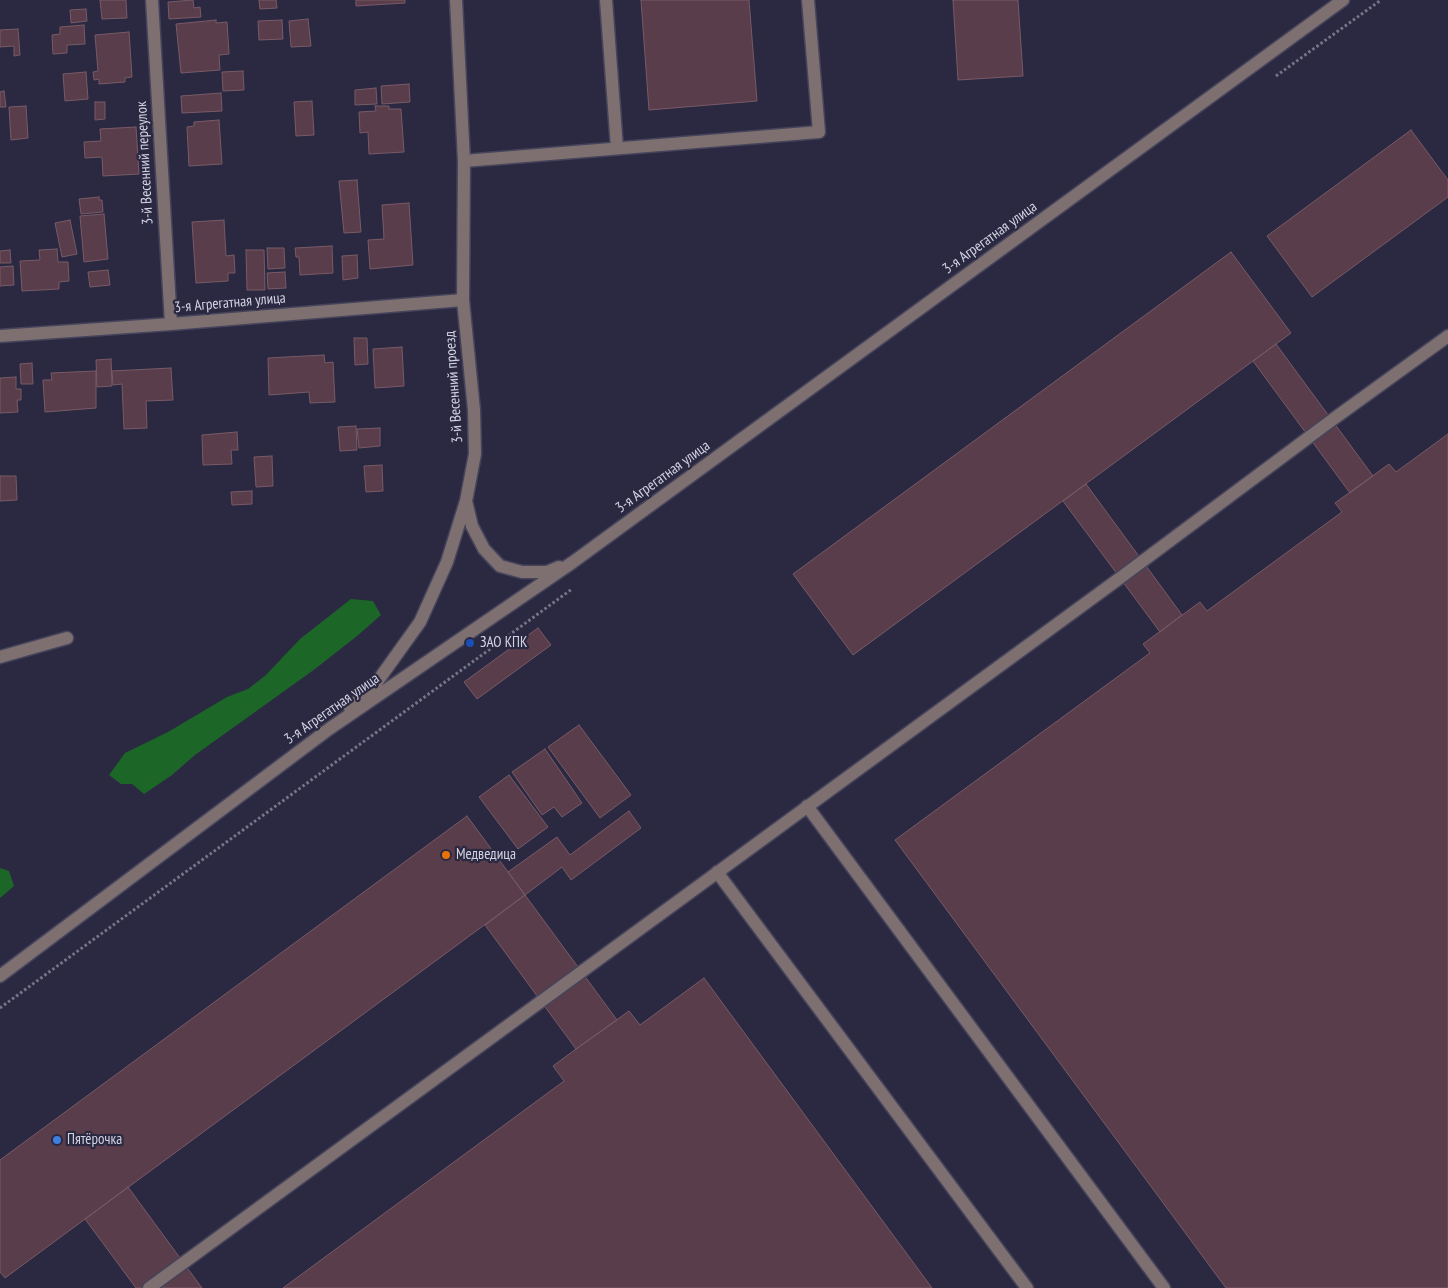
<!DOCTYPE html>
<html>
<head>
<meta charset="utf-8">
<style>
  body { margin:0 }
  canvas { display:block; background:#2a2941 }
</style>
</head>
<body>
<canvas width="1448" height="1288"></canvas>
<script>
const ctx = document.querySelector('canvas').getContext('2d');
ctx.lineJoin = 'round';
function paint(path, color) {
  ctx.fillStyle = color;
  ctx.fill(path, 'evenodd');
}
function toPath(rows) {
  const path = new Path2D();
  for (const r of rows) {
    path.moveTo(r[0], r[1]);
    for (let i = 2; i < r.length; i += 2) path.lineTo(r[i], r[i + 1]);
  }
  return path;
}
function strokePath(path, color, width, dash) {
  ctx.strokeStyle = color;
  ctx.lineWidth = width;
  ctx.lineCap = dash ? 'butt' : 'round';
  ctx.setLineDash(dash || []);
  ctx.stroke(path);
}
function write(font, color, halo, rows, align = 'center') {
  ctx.font = font + ' "PT Sans Narrow",sans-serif';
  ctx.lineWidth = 4.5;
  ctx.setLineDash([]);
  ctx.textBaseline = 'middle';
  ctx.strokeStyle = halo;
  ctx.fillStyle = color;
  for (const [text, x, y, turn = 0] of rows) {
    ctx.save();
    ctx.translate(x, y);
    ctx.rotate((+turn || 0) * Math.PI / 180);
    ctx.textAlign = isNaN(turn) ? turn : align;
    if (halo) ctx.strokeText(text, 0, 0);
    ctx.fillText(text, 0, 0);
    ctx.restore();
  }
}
paint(toPath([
  [351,599,373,601,381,615,357,636,315,669,195,755,172,775,144,794,132,784,121,784,109,775,125,753,168,732,227,697,248,689,266,675,300,639],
  [0,868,9,871,14,886,0,898]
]), '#1c6627');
const building = toPath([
  [100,0,126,0,127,18,102,19,100,0],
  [193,0,194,8,200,7,201,17,169,19,168,2,193,0],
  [259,0,276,0,277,8,260,9,259,0],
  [356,0,405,0,405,3,356,6,356,0],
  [641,0,749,0,757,101,649,110,641,0],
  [953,0,1018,0,1023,76,958,80,953,0],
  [86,9,87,21,71,23,70,10,86,9],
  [308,19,311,46,291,47,289,21,308,19],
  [216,20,216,23,227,22,229,54,219,55,220,70,181,73,176,24,216,20],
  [282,20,283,39,259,40,258,21,282,20],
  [84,25,85,44,67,45,67,53,53,54,52,35,60,34,60,27,84,25],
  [18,29,20,55,14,56,14,46,0,47,0,30,18,29],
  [129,32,132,77,125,78,125,82,99,84,99,79,94,80,93,72,98,71,95,35,129,32],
  [243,71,244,90,223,91,222,72,243,71],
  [86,72,88,99,65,101,63,74,86,72],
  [409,84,410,102,382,104,381,86,409,84],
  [376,88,377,104,355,105,355,90,376,88],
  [4,91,6,107,0,107,0,92,4,91],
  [221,93,222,111,182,113,181,96,221,93],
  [312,101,314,135,296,136,294,102,312,101],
  [95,102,105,102,105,119,95,120,95,102],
  [26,106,28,138,11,140,9,107,26,106],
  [375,106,389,106,389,109,401,109,404,152,369,154,368,132,360,133,359,112,376,111,375,106],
  [219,120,222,164,189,166,187,127,194,126,194,122,219,120],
  [136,127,139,174,103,176,102,157,85,158,84,142,101,141,100,129,136,127],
  [1411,130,1448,180,1448,197,1312,297,1267,236,1411,130],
  [357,180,361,232,344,233,339,181,357,180],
  [99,197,99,200,102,200,103,212,81,214,79,199,99,197],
  [409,203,413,265,370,269,368,240,384,239,382,205,409,203],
  [104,214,108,259,84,262,80,216,104,214],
  [70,220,77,254,62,257,55,223,70,220],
  [224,220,226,256,234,255,235,273,228,273,228,281,196,283,192,222,224,220],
  [332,246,333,273,300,275,299,257,296,257,295,248,332,246],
  [267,248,284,248,285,268,268,269,267,248],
  [57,249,58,262,68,262,69,281,59,282,59,289,22,291,20,261,40,260,39,250,57,249],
  [10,250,11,263,0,263,0,251,10,250],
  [246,250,264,250,265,290,247,290,246,250],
  [1231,252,1291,333,853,655,793,574,1231,252],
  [357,255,358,278,343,280,342,256,357,255],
  [13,266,14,285,0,286,0,267,13,266],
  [108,270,110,285,90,287,88,272,108,270],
  [285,272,286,288,268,289,267,273,285,272],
  [354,338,367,338,368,364,355,365,354,338],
  [1276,344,1373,476,1350,493,1253,361,1276,344],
  [402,347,404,386,375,388,373,349,402,347],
  [324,355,325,363,333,362,335,402,310,403,309,392,269,395,268,358,324,355],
  [111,359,112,386,97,387,96,360,111,359],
  [32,363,33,384,21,384,20,364,32,363],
  [171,368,173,400,146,401,147,428,124,429,122,384,113,385,112,371,171,368],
  [96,371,96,408,45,412,43,380,52,380,51,373,96,371],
  [16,377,16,389,21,389,21,400,17,400,18,412,0,413,0,378,16,377],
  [356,426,357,450,340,451,338,427,356,426],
  [380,428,380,446,359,448,357,429,380,428],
  [237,432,238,450,231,450,232,464,203,465,202,435,237,432],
  [1448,434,1448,1288,1226,1288,895,840,1150,653,1143,644,1200,602,1207,611,1342,512,1335,503,1389,464,1396,472,1448,434],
  [272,456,273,486,256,487,254,457,272,456],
  [382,465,383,491,366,492,364,466,382,465],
  [0,476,16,476,17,500,0,501,0,476],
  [1086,484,1182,615,1160,632,1063,501,1086,484],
  [252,491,252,504,232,505,231,492,252,491],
  [538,628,551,645,477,699,464,682,538,628],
  [579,725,631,795,600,818,548,747,579,725],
  [545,749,582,803,562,817,554,807,542,815,512,772,545,749],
  [509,775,548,827,518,849,479,797,509,775],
  [629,811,641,828,571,880,562,867,525,895,508,872,557,837,570,855,629,811],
  [467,816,525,895,5,1278,0,1272,0,1160,467,816],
  [525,895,617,1020,576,1049,485,925,525,895],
  [704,978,932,1288,283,1288,564,1081,553,1066,576,1049,629,1011,640,1025,704,978],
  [128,1187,202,1288,136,1288,85,1219,128,1187]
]);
paint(building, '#5a3d4a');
strokePath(building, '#785a67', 1);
const minor = toPath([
  [152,0,171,324],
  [606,0,617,148],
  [464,161,819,132,808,0],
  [0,336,171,324,463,300],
  [466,501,472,526,484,549,500,566,522,572,547,572,559,567],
  [0,657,67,638],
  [350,708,377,682,420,622,447,562,466,501,475,454,474,410,463,300,464,161,456,0],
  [807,806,1164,1288],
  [717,872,1027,1288],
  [0,976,329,729,573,562,1343,0],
  [149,1288,1120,578,1332,420,1448,336]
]);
strokePath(minor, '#45445b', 15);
strokePath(toPath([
  [1276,76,1381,0],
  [0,1008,572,589]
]), '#76758a', 3, [2.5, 2.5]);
strokePath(minor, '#7e6f70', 12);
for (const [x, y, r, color] of [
  [470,643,5,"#1a4fb4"],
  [446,855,5,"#e8710a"],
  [57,1140,5,"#3f7fe0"]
]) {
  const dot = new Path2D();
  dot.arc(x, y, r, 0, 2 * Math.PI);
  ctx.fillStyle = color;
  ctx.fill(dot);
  strokePath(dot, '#2a2941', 2);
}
write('15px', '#d3d3e4', '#2a2941', [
  ["3-й Весенний переулок",145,163,-93],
  ["3-я Агрегатная улица",990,238,-36],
  ["3-я Агрегатная улица",230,303,-5],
  ["3-й Весенний проезд",454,387,-94],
  ["3-я Агрегатная улица",663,477,-36],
  ["3-я Агрегатная улица",332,709,-35]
]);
write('15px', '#d3d3e4', '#2a2941', [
  ["ЗАО КПК",480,643],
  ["Медведица",456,855],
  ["Пятёрочка",67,1140]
], 'left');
</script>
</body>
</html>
